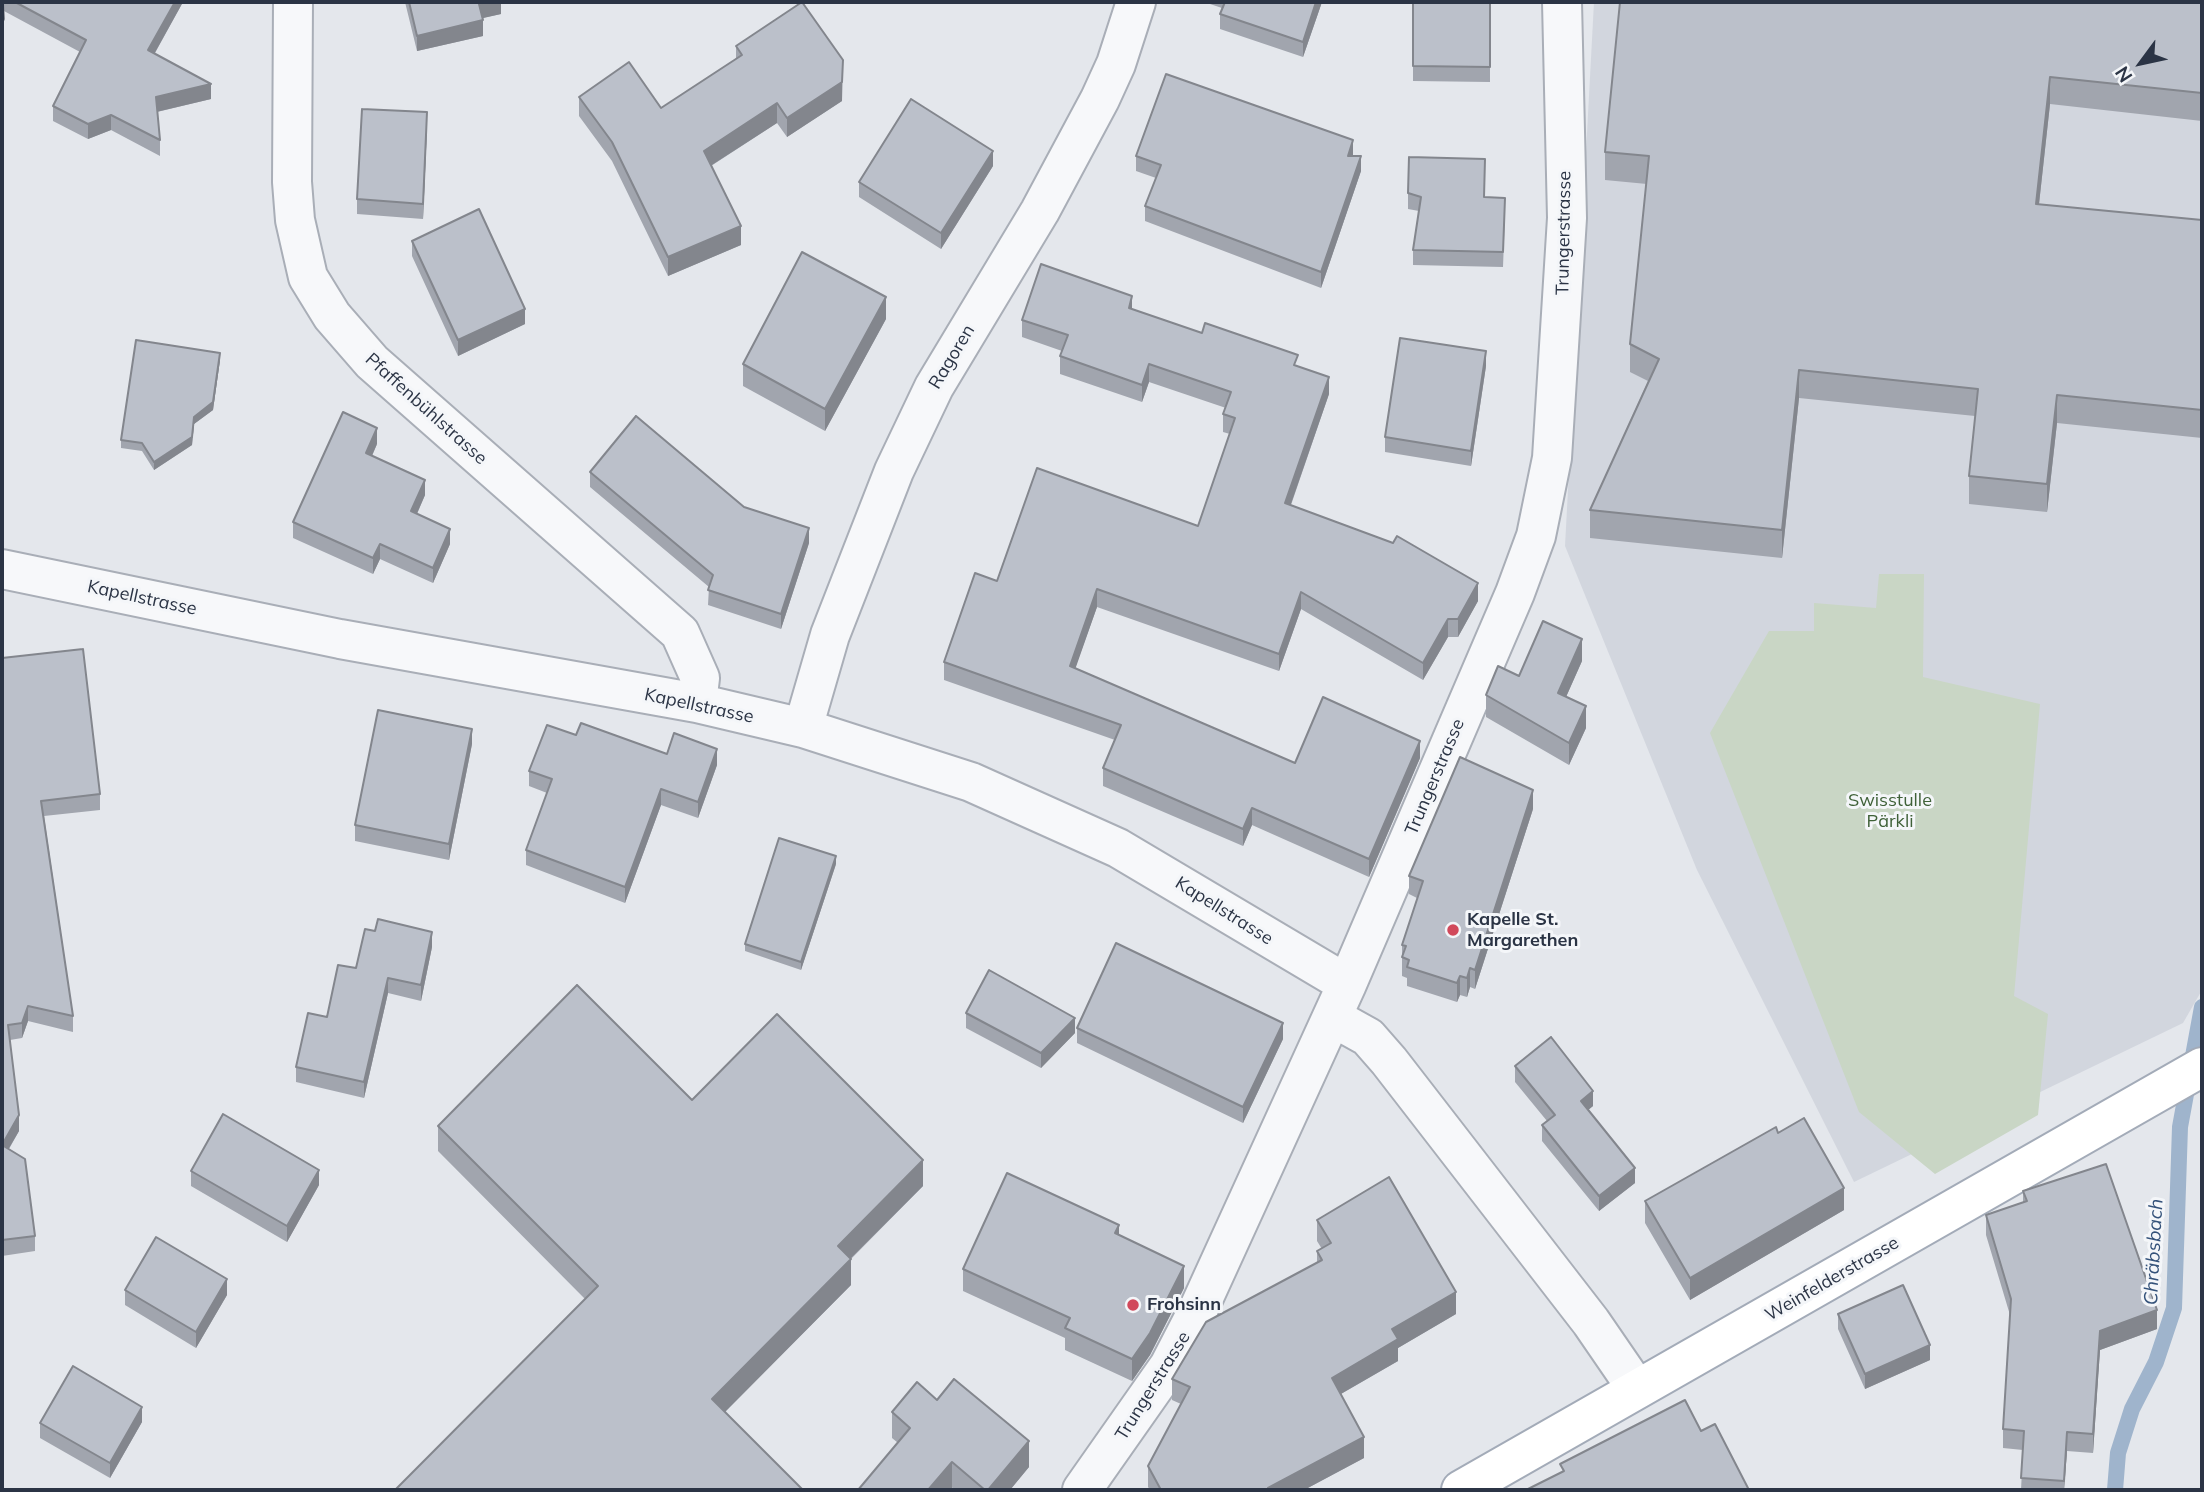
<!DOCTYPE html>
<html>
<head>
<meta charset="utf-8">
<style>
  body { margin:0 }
  #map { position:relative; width:2204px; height:1492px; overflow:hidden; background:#e4e7ec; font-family:Mulish,sans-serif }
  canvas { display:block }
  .frame { position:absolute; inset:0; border:4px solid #2b3445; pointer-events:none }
  .north { position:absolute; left:2106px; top:28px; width:70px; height:70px; -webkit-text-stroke:5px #f4f6f9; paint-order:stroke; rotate:237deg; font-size:19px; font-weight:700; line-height:28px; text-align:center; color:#2b3445 }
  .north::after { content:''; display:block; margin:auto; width:24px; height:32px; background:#2b3445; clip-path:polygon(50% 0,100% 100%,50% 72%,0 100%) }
</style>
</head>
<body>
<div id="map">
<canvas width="2204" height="1492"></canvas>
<div class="frame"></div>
<div class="north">N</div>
</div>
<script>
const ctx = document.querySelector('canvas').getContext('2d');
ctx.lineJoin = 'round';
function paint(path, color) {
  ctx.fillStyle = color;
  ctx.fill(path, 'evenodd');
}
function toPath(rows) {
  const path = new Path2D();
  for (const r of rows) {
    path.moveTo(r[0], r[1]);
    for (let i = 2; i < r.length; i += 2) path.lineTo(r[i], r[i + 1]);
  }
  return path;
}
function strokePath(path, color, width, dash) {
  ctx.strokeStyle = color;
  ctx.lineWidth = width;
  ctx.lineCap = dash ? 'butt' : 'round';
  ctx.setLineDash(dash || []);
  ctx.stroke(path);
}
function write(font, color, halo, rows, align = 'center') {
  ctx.font = font + ' Mulish,sans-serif';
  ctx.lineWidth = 6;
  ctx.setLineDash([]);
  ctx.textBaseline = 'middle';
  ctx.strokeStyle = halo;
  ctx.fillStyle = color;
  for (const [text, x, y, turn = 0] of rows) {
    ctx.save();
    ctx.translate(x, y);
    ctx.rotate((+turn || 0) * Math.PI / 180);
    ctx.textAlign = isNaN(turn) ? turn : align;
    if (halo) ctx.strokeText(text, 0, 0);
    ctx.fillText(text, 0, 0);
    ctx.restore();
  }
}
paint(toPath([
  [1594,2,2202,2,2202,990,2183,1023,1854,1182,1697,870,1565,546]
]), '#d2d6de');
paint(toPath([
  [1879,574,1924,574,1923,677,2040,704,2014,996,2048,1014,2038,1115,1935,1174,1859,1112,1710,733,1769,631,1814,631,1814,603,1876,608]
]), '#c9d6c5');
strokePath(toPath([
  [2115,1490,2118,1453,2132,1409,2156,1362,2174,1308,2180,1127,2202,1007]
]), '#9fb4cc', 16);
const minor = toPath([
  [293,2,292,182,295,220,308,277,332,316,372,362,680,633,700,678,697,703],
  [2,569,340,639,697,703,803,728,971,782,1118,848,1347,984],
  [803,728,830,635,894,471,934,387,1040,211,1100,99,1116,64,1136,2],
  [1332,1017,1368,1037,1389,1061,1591,1322,1637,1389],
  [1082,1490,1169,1366,1199,1308,1347,984,1515,593,1536,536,1552,458,1567,218,1562,2]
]);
const major = toPath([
  [1461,1490,2202,1067]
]);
strokePath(minor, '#a9aeb7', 42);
strokePath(major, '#a3abb8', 42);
strokePath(minor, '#f7f8fa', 38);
strokePath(major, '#fff', 38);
paint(toPath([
  [4,2,183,2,155,53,211,99,157,112,160,140,160,156,111,130,88,139,53,121,53,106,80,52,4,11],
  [405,2,501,2,501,14,482,18,483,36,417,51],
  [1204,2,1322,2,1303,57,1220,29,1220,14,1222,8],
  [1413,2,1490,2,1490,82,1413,81],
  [2202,2,2202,121,2050,104,2039,204,2202,220,2202,438,2057,423,2047,512,1969,504,1969,476,1975,416,1799,398,1782,558,1590,538,1590,510,1648,381,1630,372,1630,344,1647,184,1605,180,1605,152],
  [736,46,842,101,787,137,777,123,711,166,741,245,668,276,612,161,579,116,579,97,661,108,736,59],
  [427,128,423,219,357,214,357,199],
  [1136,156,1353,156,1361,171,1321,288,1145,221,1145,206,1156,178,1136,171],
  [993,166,941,249,859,197,859,182],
  [1408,193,1484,197,1505,213,1503,267,1413,265,1413,250,1419,211,1408,209],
  [412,241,525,324,458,356,412,256],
  [1132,309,1298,366,1329,394,1291,505,1478,601,1458,637,1448,637,1423,680,1301,609,1279,671,1097,607,1075,668,1295,763,1420,758,1369,877,1252,825,1243,846,1103,786,1103,768,1115,740,944,680,944,662,997,581,1198,526,1230,434,1223,432,1223,414,1226,408,1149,382,1142,402,1060,374,1060,356,1062,351,1022,337,1022,320],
  [886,319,825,431,743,386,743,364],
  [220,360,213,410,194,424,192,445,154,470,142,451,121,448,121,440],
  [1486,366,1471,466,1385,452,1385,437],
  [377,444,372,456,425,495,417,514,450,544,433,583,380,559,373,574,293,538,293,522],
  [590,472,744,507,809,543,781,629,708,605,709,587,590,487],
  [2,658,100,794,100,810,44,816,73,1016,73,1032,28,1021,22,1038,10,1040,19,1131,9,1149,35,1236,35,1251,2,1256],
  [1582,661,1566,697,1586,728,1569,765,1486,717,1486,695,1519,676],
  [576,735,717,765,698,818,661,805,625,903,526,865,526,850,547,793,529,786,529,771],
  [472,744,449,860,355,841,355,825],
  [1533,809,1475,989,1470,987,1467,997,1460,995,1457,1002,1407,986,1407,978,1402,976,1402,945,1417,898,1409,894,1409,876],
  [836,864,801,970,745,951,745,944],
  [432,947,421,1001,388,993,364,1098,296,1082,296,1067,356,968],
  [966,1013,1075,1033,1041,1068,966,1028],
  [1077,1028,1283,1039,1243,1123,1077,1043],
  [1515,1066,1593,1106,1588,1110,1635,1183,1599,1211,1542,1141,1542,1125,1547,1121,1515,1082],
  [692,1100,923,1186,851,1259,851,1285,725,1412,585,1299,438,1151,438,1126],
  [1778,1133,1844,1210,1690,1300,1645,1223,1645,1201],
  [191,1171,319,1185,287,1242,191,1186],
  [2023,1191,2157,1329,2100,1350,2093,1453,2067,1451,2064,1490,2021,1490,2023,1450,2003,1448,2003,1429,2010,1315,1986,1235,1986,1215,2023,1202],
  [1317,1220,1456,1314,1398,1348,1398,1361,1341,1394,1364,1458,1304,1490,1150,1490,1148,1487,1148,1466,1181,1404,1172,1400,1172,1379,1317,1262,1317,1251,1322,1249,1317,1241],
  [1119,1236,1184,1288,1150,1355,1132,1381,1065,1350,1065,1338,963,1291,963,1269],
  [125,1290,227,1295,196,1348,125,1305],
  [1838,1314,1930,1360,1865,1389,1838,1329],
  [937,1400,1029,1467,1010,1490,955,1490,892,1438,892,1412],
  [142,1422,110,1478,40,1438,40,1423]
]), '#a1a5ae');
paint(toPath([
  [175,2,183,2,148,65,148,50],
  [486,2,501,2,501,14,479,19,479,4],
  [1316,2,1322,2,1303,57,1303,42],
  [4,19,4,34,2,38,2,23],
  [483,20,483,36,417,51,417,36],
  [843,60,842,101,787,137,787,118],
  [2050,77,2050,104,2036,231,2036,204],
  [211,84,211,99,156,112,156,97],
  [777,103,777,123,704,170,704,151],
  [427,112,427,128,423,219,423,204],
  [111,115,111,130,88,139,88,124],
  [1353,140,1353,156,1348,156],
  [993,151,993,166,941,249,941,233],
  [1361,156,1361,171,1321,288,1321,272],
  [741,226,741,245,668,276,668,257],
  [1132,296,1132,314,1129,308],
  [886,297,886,319,825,431,825,409],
  [525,309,525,324,458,356,458,340],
  [1486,351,1486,366,1471,466,1471,451],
  [220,353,220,360,213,410,194,424,192,445,154,470,154,462,194,417],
  [1149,364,1149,382,1142,402,1142,385],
  [1799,370,1799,398,1782,558,1782,530],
  [1329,377,1329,394,1285,521,1285,503],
  [2057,395,2057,423,2047,512,2047,484],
  [377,428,377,444,366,469,366,453],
  [425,480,425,495,411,527,411,511],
  [809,528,809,543,781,629,781,614],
  [450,529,450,544,433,583,433,568],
  [380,544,380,559,373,574,373,558],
  [1478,583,1478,601,1458,637,1458,619],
  [1097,589,1097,607,1070,684,1070,666],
  [1301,592,1301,609,1279,671,1279,654],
  [1448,619,1448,637,1423,680,1423,663],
  [1582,639,1582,661,1558,715,1558,693],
  [1586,706,1586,728,1569,765,1569,743],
  [472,729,472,744,449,860,449,844],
  [1420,741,1420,758,1369,877,1369,859],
  [717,749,717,765,698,818,698,802],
  [661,789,661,805,625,903,625,887],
  [1533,790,1533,809,1475,989,1475,970],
  [1252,808,1252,825,1243,846,1243,829],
  [836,856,836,864,801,970,801,962],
  [432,932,432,947,421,1001,421,985],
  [1470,968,1470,987,1467,997,1467,978],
  [1460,976,1460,995,1457,1002,1457,983],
  [388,978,388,993,364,1098,364,1082],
  [28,1006,28,1021,22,1038,22,1023],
  [1075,1018,1075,1033,1041,1068,1041,1053],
  [1283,1023,1283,1039,1243,1123,1243,1107],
  [1593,1091,1593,1106,1581,1116,1581,1101],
  [19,1115,19,1131,2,1160,2,1145],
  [923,1160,923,1186,838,1271,838,1246],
  [1635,1168,1635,1183,1599,1211,1599,1196],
  [319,1170,319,1185,287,1242,287,1226],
  [1844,1188,1844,1210,1690,1300,1690,1278],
  [1119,1225,1119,1247,1115,1233],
  [851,1259,851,1285,712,1425,712,1399],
  [1184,1266,1184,1288,1150,1355,1132,1381,1132,1359],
  [227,1279,227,1295,196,1348,196,1332],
  [1456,1292,1456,1314,1398,1348,1398,1361,1332,1399,1332,1378,1392,1329],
  [2157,1310,2157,1329,2100,1350,2093,1453,2093,1434,2100,1331],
  [1930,1345,1930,1360,1865,1389,1865,1374],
  [142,1407,142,1422,110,1478,110,1463],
  [2067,1432,2067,1451,2064,1490,2064,1481],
  [1364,1437,1364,1458,1304,1490,1268,1490,1268,1488],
  [1029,1441,1029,1467,1010,1490,988,1490],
  [952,1462,952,1488,950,1490,928,1490]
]), '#83868d');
const building = toPath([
  [2,2,3,2,4,19,2,23,2,2],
  [15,2,175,2,148,50,211,84,156,97,160,140,111,115,88,124,53,106,86,40,15,2],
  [409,2,486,2,479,4,483,20,417,36,409,2],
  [802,2,843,60,842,82,787,118,777,103,704,151,741,226,668,257,612,142,579,97,629,62,661,108,742,55,736,46,802,2],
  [1225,2,1316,2,1303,42,1220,14,1225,2],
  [1413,2,1490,2,1490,67,1413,66,1413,2],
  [1620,2,2202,2,2202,93,2050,77,2036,204,2202,220,2202,410,2057,395,2047,484,1969,476,1978,389,1799,370,1782,530,1590,510,1659,359,1630,344,1649,156,1605,152,1620,2],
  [1166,74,1353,140,1348,156,1361,156,1321,272,1145,206,1161,165,1136,156,1166,74],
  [911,99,993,151,941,233,859,182,911,99],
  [362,109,427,112,423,204,357,199,362,109],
  [1409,157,1485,159,1484,197,1505,198,1503,252,1413,250,1421,197,1408,193,1409,157],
  [479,209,525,309,458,340,412,241,479,209],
  [802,252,886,297,825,409,743,364,802,252],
  [1041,264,1132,296,1129,308,1202,333,1205,323,1298,355,1294,365,1329,377,1285,503,1393,543,1397,536,1478,583,1458,619,1448,619,1423,663,1301,592,1279,654,1097,589,1070,666,1295,763,1323,697,1420,741,1369,859,1252,808,1243,829,1103,768,1121,725,944,662,975,573,997,581,1037,468,1198,526,1235,418,1223,414,1231,392,1149,364,1142,385,1060,356,1068,335,1022,320,1041,264],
  [1400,338,1486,351,1471,451,1385,437,1400,338],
  [136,340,220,353,213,402,194,417,192,437,154,462,142,443,121,440,136,340],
  [343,412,377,428,366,453,425,480,411,511,450,529,433,568,380,544,373,558,293,522,343,412],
  [636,416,744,507,809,528,781,614,708,590,713,575,590,472,636,416],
  [1543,621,1582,639,1558,693,1586,706,1569,743,1486,695,1498,666,1519,676,1543,621],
  [83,649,100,794,41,801,73,1016,28,1006,22,1023,8,1025,19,1115,2,1145,25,1159,35,1236,2,1240,2,658,83,649],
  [378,710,472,729,449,844,355,825,378,710],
  [581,723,667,754,674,733,717,749,698,802,661,789,625,887,526,850,552,779,529,771,547,725,576,735,581,723],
  [1460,757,1533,790,1475,970,1470,968,1467,978,1460,976,1457,983,1407,967,1409,960,1402,957,1406,946,1402,945,1423,881,1409,876,1460,757],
  [779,838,836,856,801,962,745,944,779,838],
  [378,919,432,932,421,985,388,978,364,1082,296,1067,308,1013,327,1017,338,965,356,968,365,929,375,931,378,919],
  [1116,943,1283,1023,1243,1107,1077,1028,1116,943],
  [989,970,1075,1018,1041,1053,966,1013,989,970],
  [577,985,692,1100,777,1014,923,1160,838,1246,851,1259,712,1399,803,1490,395,1490,598,1286,438,1126,577,985],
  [1551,1037,1593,1091,1581,1101,1635,1168,1599,1196,1542,1125,1555,1115,1515,1066,1551,1037],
  [223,1114,319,1170,287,1226,191,1171,223,1114],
  [1804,1118,1844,1188,1690,1278,1645,1201,1776,1127,1778,1133,1804,1118],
  [2106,1164,2157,1310,2100,1331,2093,1434,2067,1432,2064,1481,2021,1478,2024,1431,2003,1429,2011,1299,1986,1215,2027,1201,2023,1191,2106,1164],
  [1007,1173,1119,1225,1115,1233,1184,1266,1150,1333,1132,1359,1065,1328,1070,1318,963,1269,1007,1173],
  [1389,1177,1456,1292,1392,1329,1398,1339,1332,1378,1364,1437,1268,1488,1270,1490,1161,1490,1148,1466,1190,1387,1172,1379,1206,1322,1322,1260,1317,1251,1331,1243,1317,1220,1389,1177],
  [156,1237,227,1279,196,1332,125,1290,156,1237],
  [1903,1285,1930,1345,1865,1374,1838,1314,1903,1285],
  [73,1366,142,1407,110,1463,40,1423,73,1366],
  [954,1379,1029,1441,988,1490,985,1490,952,1462,928,1490,858,1490,910,1428,892,1412,917,1382,937,1400,954,1379],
  [1685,1400,1701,1431,1715,1424,1749,1490,1526,1490,1564,1471,1560,1464,1685,1400]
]);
paint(building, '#bbc0ca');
strokePath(building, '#83868d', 2);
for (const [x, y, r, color] of [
  [1453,930,7,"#d1495b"],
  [1133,1305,7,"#d1495b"]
]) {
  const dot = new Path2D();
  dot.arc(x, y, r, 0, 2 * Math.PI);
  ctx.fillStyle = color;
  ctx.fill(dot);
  strokePath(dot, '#f4f6f9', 2.5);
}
write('18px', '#2b3445', '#f4f6f9', [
  ["Trungerstrasse",1564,233,-89],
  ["Ragoren",952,357,-59],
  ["Pfaffenbühlstrasse",426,409,42],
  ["Kapellstrasse",142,598,12],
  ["Kapellstrasse",699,706,12],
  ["Trungerstrasse",1435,777,-67],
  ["Kapellstrasse",1224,911,32],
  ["Weinfelderstrasse",1832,1279,-30],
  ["Trungerstrasse",1153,1386,-58]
]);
write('18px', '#3f6138', '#f4f6f9', [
  ["Swisstulle",1890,801],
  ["Pärkli",1890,822]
]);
write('bold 18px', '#2b3445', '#f4f6f9', [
  ["Kapelle St.",1467,920],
  ["Margarethen",1467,941],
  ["Frohsinn",1147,1305]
], 'left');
write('italic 19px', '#34527a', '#f4f6f9', [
  ["Chräbsbach",2154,1252,-87]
]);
</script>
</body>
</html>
